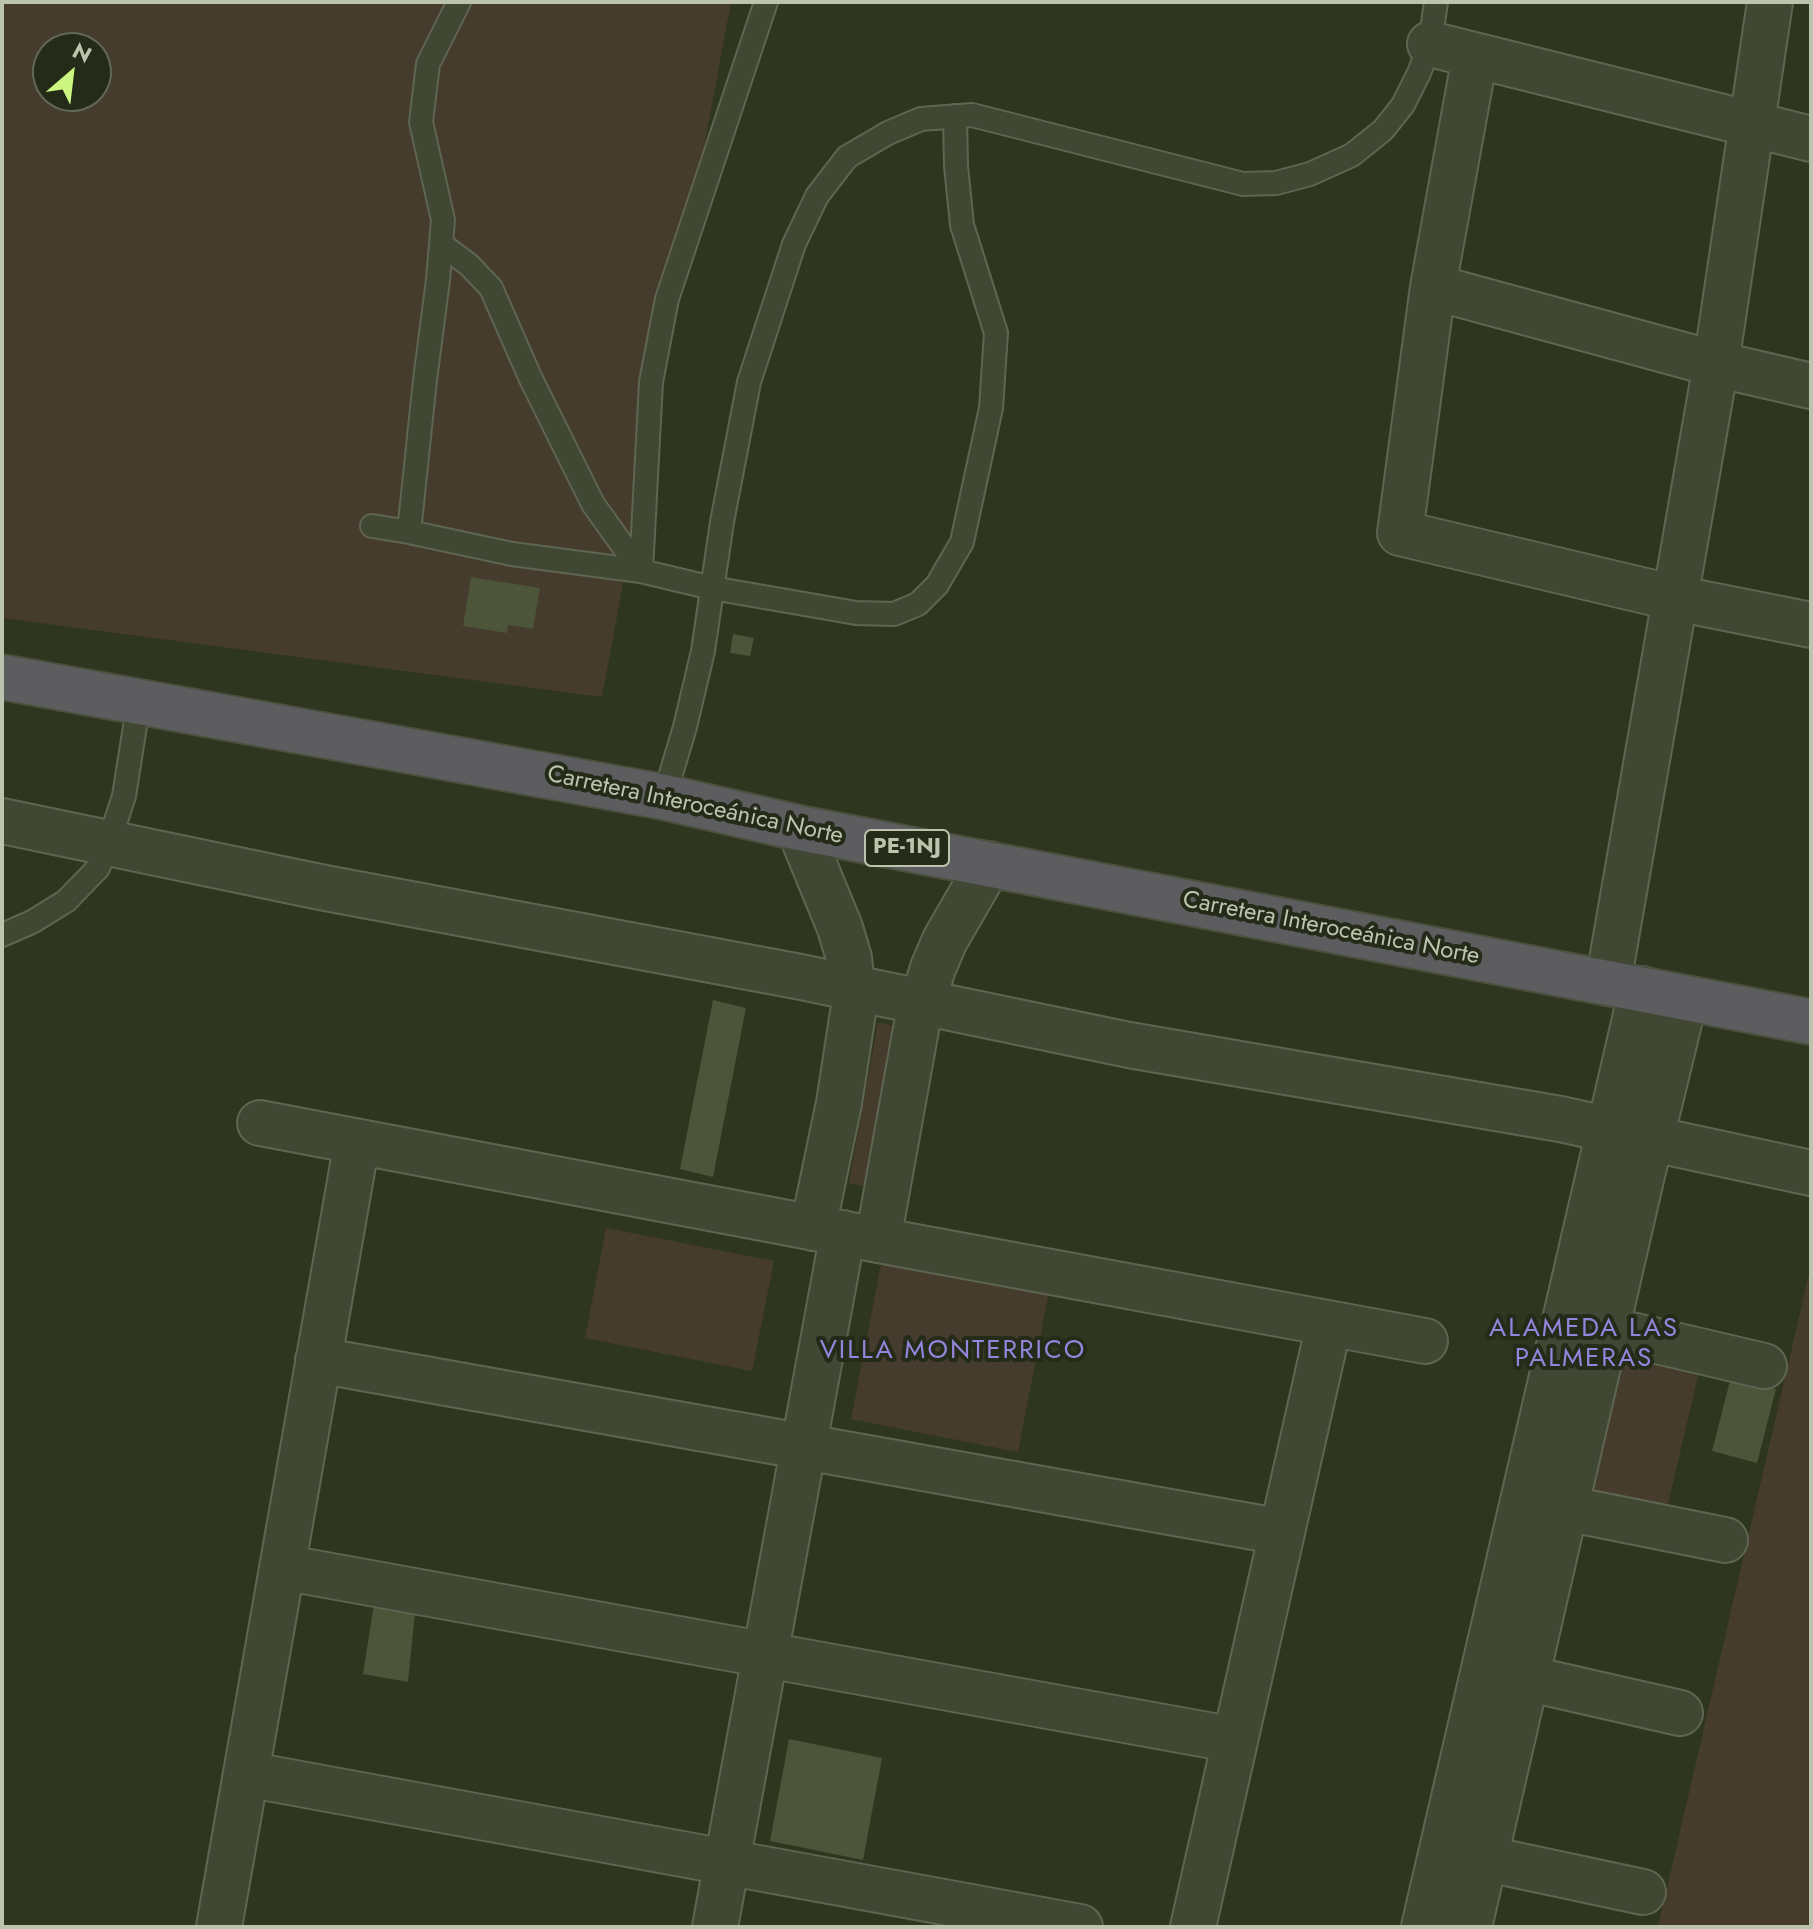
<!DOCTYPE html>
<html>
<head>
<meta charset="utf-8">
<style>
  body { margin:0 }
  #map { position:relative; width:1813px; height:1929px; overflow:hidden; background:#2f3620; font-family:Jost,sans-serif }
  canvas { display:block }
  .frame { position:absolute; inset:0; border:4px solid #bcc4ad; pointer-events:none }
  .north { position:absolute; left:32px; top:32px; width:80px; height:80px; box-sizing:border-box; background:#252b19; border:2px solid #616854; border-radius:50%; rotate:28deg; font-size:22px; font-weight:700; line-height:32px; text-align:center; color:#bcc4ad }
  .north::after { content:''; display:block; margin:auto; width:28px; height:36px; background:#cdf581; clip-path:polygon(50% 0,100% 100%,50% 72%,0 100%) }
</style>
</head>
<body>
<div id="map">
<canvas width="1813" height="1929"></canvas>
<div class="frame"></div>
<div class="north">N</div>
</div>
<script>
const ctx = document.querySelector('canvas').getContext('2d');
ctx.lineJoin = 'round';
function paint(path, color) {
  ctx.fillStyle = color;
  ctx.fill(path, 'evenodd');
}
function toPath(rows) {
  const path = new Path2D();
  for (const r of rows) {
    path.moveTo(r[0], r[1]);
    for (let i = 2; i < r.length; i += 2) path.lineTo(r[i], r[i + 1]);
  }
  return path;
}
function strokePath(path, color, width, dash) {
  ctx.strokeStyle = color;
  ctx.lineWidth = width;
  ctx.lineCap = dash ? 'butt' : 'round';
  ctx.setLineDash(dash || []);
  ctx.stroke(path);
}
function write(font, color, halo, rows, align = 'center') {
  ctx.font = font + ' Jost,sans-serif';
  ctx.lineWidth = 8;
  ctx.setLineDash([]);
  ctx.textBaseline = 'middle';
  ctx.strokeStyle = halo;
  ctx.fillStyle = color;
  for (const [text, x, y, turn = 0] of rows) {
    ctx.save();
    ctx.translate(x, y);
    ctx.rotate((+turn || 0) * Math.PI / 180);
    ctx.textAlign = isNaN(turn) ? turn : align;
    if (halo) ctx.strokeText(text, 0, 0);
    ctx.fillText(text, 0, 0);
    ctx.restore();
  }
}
paint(toPath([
  [2,2,731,2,602,697,2,618],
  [48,48,96,48,96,96,48,96],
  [878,1022,895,1026,865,1186,849,1183],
  [606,1228,774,1261,752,1371,585,1338],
  [883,1254,1050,1286,1018,1452,851,1419],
  [1811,1265,1811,1927,1658,1927],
  [1620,1353,1699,1371,1667,1509,1591,1493]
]), '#463c2d');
paint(toPath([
  [471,577,540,588,533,629,508,625,507,633,463,626],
  [733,634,754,638,750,656,730,653],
  [713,1000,746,1008,713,1177,680,1169],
  [1731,1377,1776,1389,1757,1463,1712,1451],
  [375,1597,416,1603,408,1682,363,1674],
  [789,1739,882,1758,863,1860,770,1841]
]), '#4c5439');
const service = toPath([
  [441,244,469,265,491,288,530,377,593,504,641,571],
  [372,526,409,532,512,554,641,571,712,588,856,613,894,614,918,604,937,585,962,542,991,408,996,333,962,225,956,166,955,116],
  [409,532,425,380,438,280,443,220,421,122,428,64,459,2],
  [641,571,651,382,667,299,766,2],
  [664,797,685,727,703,651,722,522,749,382,794,244,817,196,847,157,888,133,921,119,972,115,1243,184,1276,183,1310,174,1352,155,1383,130,1403,105,1419,73,1430,44,1436,2],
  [2,935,32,922,66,901,98,868,109,842,124,796,139,701]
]);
const minor = toPath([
  [1430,44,1811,139],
  [1475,56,1433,287,1400,533,1675,598,1811,625],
  [1433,287,1716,364,1811,386],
  [2,821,320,887,801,977,1129,1045,1560,1119,1811,1173],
  [799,828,840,928,849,958,854,1006,839,1103,813,1228],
  [1608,983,1716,364,1770,2],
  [260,1123,878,1240,1425,1341],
  [878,1240,918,1018,933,968,945,940,989,864],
  [1606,1329,1764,1366],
  [318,1360,1282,1532],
  [1565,1508,1725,1540],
  [282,1567,1235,1740],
  [1526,1678,1680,1713],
  [246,1774,1080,1927],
  [1455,1852,1643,1892],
  [219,1927,357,1142],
  [715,1927,843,1233],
  [1193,1927,1329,1324],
  [1424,1927,1642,989],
  [1469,1927,1641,1179,1685,998]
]);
const trunk = toPath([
  [2,677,664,797,799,828,1811,1022]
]);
strokePath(service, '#5e6551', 26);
strokePath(minor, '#5e6551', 48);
strokePath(trunk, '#4b513e', 48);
strokePath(service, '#404733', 22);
strokePath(minor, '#404733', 44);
strokePath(trunk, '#5d5c5f', 44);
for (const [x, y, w] of [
  [907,848,84]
]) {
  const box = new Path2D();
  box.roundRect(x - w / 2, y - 18, w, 36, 6);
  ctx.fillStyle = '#252b19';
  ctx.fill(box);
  strokePath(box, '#bcc4ad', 2);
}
write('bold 22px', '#bcc4ad', null, [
  ["PE-1NJ",907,848]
]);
write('24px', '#bcc4ad', '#252b19', [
  ["Carretera Interoceánica Norte",695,806,12],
  ["Carretera Interoceánica Norte",1331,929,11]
]);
ctx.letterSpacing = '2px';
write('26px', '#9485dc', '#252b19', [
  ["ALAMEDA LAS",1584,1330],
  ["PALMERAS",1584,1360],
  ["VILLA MONTERRICO",953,1352]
]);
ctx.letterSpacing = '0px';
</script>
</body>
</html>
